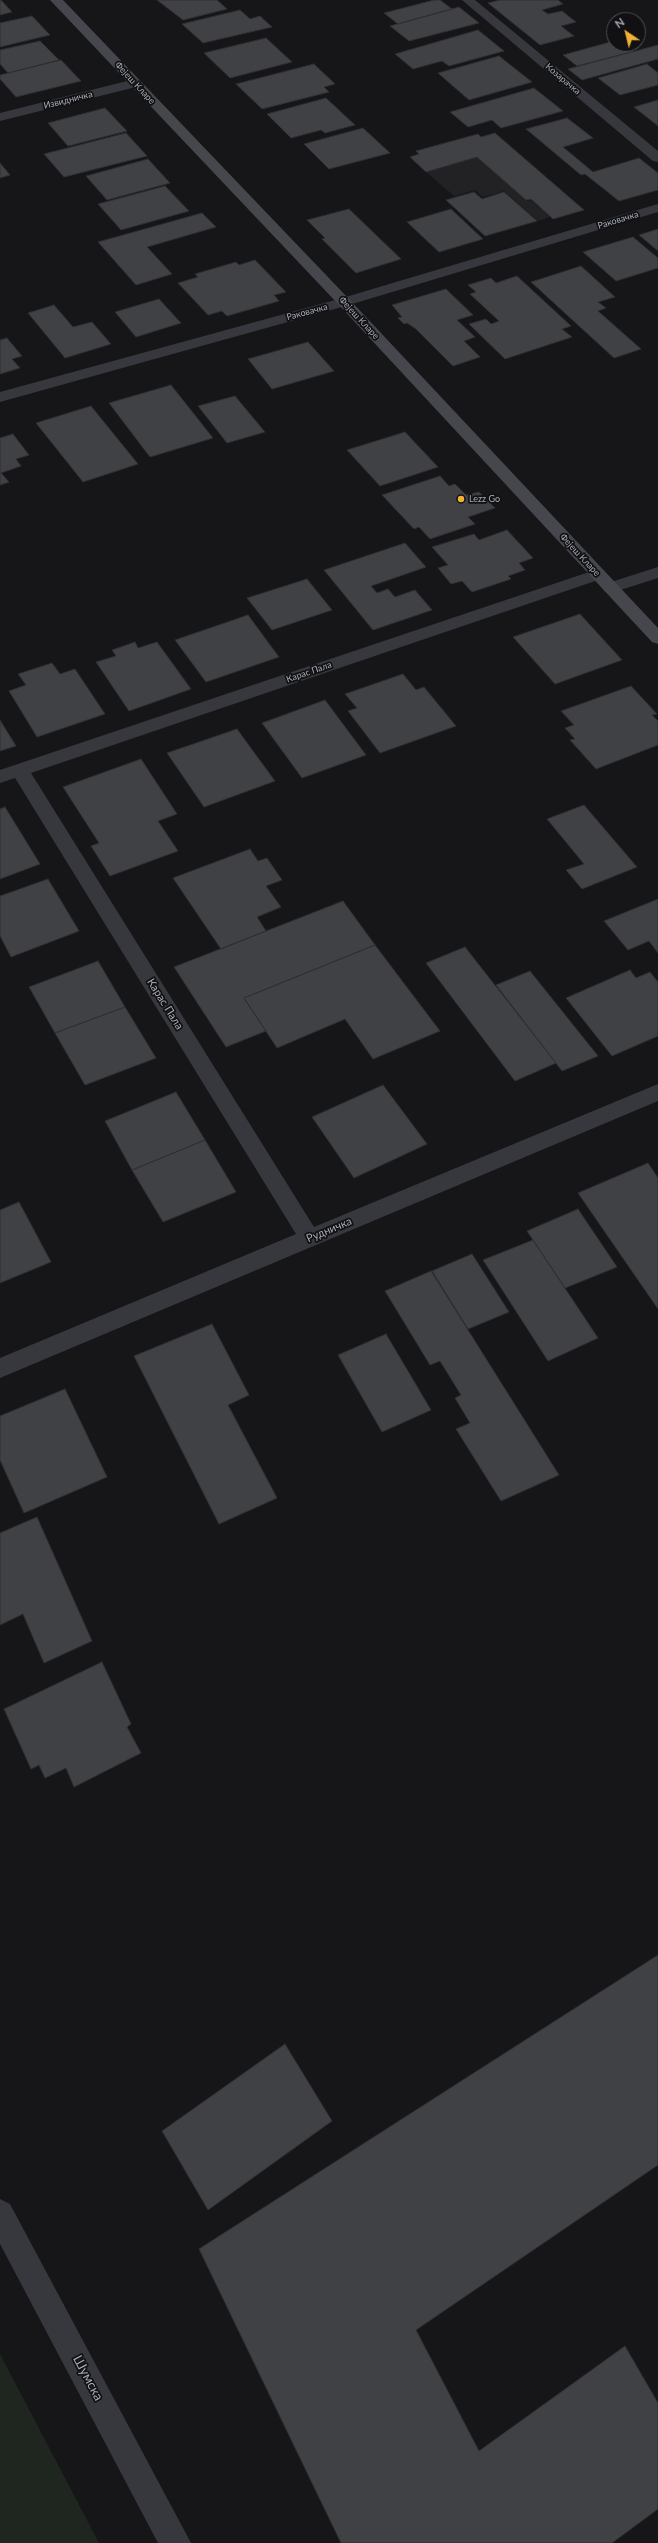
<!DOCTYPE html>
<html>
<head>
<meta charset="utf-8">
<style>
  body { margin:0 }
  #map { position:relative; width:658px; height:2543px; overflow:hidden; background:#161618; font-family:Lato,sans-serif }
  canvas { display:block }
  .north { position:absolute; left:606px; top:12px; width:40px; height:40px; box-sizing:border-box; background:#111113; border:1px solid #4d4f55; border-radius:50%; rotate:325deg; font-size:11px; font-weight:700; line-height:16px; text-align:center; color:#a8adb8 }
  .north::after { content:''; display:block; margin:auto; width:14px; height:18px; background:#f2b134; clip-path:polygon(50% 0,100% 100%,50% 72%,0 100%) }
</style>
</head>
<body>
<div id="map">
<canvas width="658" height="2543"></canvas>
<div class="north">N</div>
</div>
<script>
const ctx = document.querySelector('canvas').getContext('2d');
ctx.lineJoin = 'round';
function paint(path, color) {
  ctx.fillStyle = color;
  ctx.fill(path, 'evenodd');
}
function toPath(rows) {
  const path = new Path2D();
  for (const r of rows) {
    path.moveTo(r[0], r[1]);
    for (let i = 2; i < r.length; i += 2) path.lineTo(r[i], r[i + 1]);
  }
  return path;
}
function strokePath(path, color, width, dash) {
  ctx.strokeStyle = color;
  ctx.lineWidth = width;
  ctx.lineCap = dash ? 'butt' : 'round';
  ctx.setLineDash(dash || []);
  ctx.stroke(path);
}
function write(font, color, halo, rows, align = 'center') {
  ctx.font = font + ' Lato,sans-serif';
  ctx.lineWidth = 3.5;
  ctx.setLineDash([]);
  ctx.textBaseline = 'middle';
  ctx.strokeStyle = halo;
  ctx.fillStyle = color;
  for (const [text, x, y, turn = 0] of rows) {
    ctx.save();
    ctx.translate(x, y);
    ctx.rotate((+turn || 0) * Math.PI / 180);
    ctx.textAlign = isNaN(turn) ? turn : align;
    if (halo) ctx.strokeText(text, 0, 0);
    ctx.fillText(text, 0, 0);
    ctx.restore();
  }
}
paint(toPath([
  [477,157,527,201,531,200,550,217,538,221,504,191,483,197,475,190,454,196,426,172]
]), '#222225');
paint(toPath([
  [0,2354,99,2543,0,2543]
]), '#1e261f');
const building = toPath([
  [0,0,1,0,12,12,0,15,0,0],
  [157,0,217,0,227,9,183,20,157,0],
  [434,0,440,0,452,9,398,24,384,13,434,0],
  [500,0,558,0,563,4,542,10,548,14,562,11,576,22,561,26,574,36,540,45,488,3,500,0],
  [459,7,479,23,409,41,390,26,459,7],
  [240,10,250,19,260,16,272,27,203,43,182,24,240,10],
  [32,16,50,35,0,47,0,23,32,16],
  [478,30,504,51,449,66,442,61,413,69,395,54,478,30],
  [266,38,292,62,230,78,204,53,266,38],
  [40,41,59,60,8,73,0,64,0,50,40,41],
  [614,41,614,44,621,44,631,52,577,66,563,55,614,41],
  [658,45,658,59,582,80,568,69,658,45],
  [499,56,532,82,469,100,438,73,499,56],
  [61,60,81,81,16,97,0,79,0,75,61,60],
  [314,64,335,84,324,87,329,92,262,109,236,84,314,64],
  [647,64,658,73,658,85,620,95,598,78,647,64],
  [534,88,563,111,501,128,492,120,468,127,450,112,534,88],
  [326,98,355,125,325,133,321,130,291,138,267,114,326,98],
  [658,100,658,126,634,107,658,100],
  [105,108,127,131,68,146,48,123,105,108],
  [567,118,593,138,563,147,593,172,639,158,658,173,658,190,619,201,585,174,581,175,526,129,567,118],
  [363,128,390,153,329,169,304,144,363,128],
  [126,133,147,156,64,177,44,154,126,133],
  [495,133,584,210,553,219,531,199,526,200,477,157,426,172,410,157,419,154,416,151,478,134,481,137,495,133],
  [148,159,170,183,107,200,86,176,148,159],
  [0,163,10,175,0,178,0,163],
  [165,186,189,211,121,230,98,204,165,186],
  [474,192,482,199,504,192,537,221,485,236,446,200,474,192],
  [349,209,401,259,356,273,322,239,325,238,307,220,349,209],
  [451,209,483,239,439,252,407,222,451,209],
  [202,213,216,227,147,247,172,274,136,285,98,242,202,213],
  [658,229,658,251,639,235,658,229],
  [633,237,658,258,658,268,616,281,583,252,633,237],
  [255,260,286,292,274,295,279,301,227,316,222,311,208,315,178,283,198,277,195,274,236,262,239,265,255,260],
  [581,266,615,297,598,302,606,308,598,311,641,349,614,358,531,282,581,266],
  [517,276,571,326,562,329,572,337,505,359,469,324,486,319,491,324,499,321,470,294,476,292,468,285,491,278,496,283,517,276],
  [446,289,473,315,457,320,475,337,464,341,480,357,453,366,416,329,407,323,404,324,398,318,402,317,392,305,446,289],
  [159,299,181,323,136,337,115,312,159,299],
  [54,305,73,327,92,322,111,344,65,358,28,313,54,305],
  [7,338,22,356,12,359,20,368,0,374,0,340,7,338],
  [308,342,334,371,272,389,248,359,308,342],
  [171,385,213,438,150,457,109,403,171,385],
  [235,396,265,432,227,443,198,406,235,396],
  [91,406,138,464,83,482,36,423,91,406],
  [405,432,438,467,380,486,347,450,405,432],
  [13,434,29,455,16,459,21,466,1,473,9,482,0,485,0,438,13,434],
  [440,476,449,486,455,484,466,495,479,492,495,508,468,517,475,524,430,539,419,527,414,529,382,495,440,476],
  [507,530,533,558,519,563,525,570,508,576,511,579,472,592,462,581,451,584,438,568,448,565,432,547,474,534,479,540,507,530],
  [405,543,426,567,371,586,377,593,388,589,395,597,415,590,432,610,373,630,324,570,405,543],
  [307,579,332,610,272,630,247,598,307,579],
  [580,614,622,660,555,684,513,637,580,614],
  [248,615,279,657,206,682,175,640,248,615],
  [135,642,138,648,157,642,191,689,129,711,96,662,116,656,112,650,135,642],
  [52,663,60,674,75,669,105,714,37,737,9,691,26,685,18,674,52,663],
  [403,674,416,690,424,687,456,726,380,753,348,711,357,708,345,694,403,674],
  [631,686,657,714,652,715,658,721,658,745,596,769,570,740,575,739,565,728,574,725,561,711,631,686],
  [325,700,366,755,302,778,262,723,325,700],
  [0,720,16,746,0,751,0,720],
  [237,729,275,781,204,807,167,753,237,729],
  [141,759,177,814,158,821,178,851,110,876,91,846,99,843,63,787,141,759],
  [584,805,637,867,582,889,566,870,584,864,547,819,584,805],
  [5,807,40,864,0,879,0,809,5,807],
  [250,849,258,861,267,858,282,880,266,886,281,907,257,917,266,931,221,949,173,878,250,849],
  [48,879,79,931,11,957,0,936,0,896,48,879],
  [658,899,658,953,649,941,628,950,604,921,658,899],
  [343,901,375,945,244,998,266,1031,226,1047,174,967,343,901],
  [375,945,440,1031,373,1059,345,1019,277,1048,244,998,375,945],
  [465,947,556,1063,515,1081,426,963,465,947],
  [98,961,125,1007,55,1033,29,987,98,961],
  [630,970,636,978,650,972,658,982,658,1036,612,1056,566,998,630,970],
  [530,971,598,1056,562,1071,496,985,530,971],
  [125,1007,156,1058,85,1085,55,1033,125,1007],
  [383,1085,427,1144,354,1178,312,1117,383,1085],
  [176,1092,205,1140,132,1170,105,1121,176,1092],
  [205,1140,236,1192,163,1222,132,1170,205,1140],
  [648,1163,658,1178,658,1309,578,1193,648,1163],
  [19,1202,51,1262,0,1283,0,1210,19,1202],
  [578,1209,617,1267,565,1288,527,1231,578,1209],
  [533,1240,598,1338,548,1361,483,1260,533,1240],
  [472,1254,509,1312,468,1329,432,1271,472,1254],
  [431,1271,559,1475,501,1501,456,1429,470,1423,455,1398,461,1395,440,1361,430,1365,385,1291,431,1271],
  [212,1324,249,1395,228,1405,277,1498,219,1524,134,1356,212,1324],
  [386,1334,431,1410,382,1432,338,1355,386,1334],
  [65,1389,107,1477,24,1513,0,1460,0,1416,65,1389],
  [37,1517,92,1641,44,1663,23,1614,0,1625,0,1533,37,1517],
  [102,1662,131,1724,127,1727,141,1753,74,1787,66,1768,45,1778,39,1765,31,1769,4,1709,102,1662],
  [658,1955,658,2165,416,2330,479,2451,625,2346,658,2403,658,2509,612,2543,341,2543,199,2249,658,1955],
  [285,2044,332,2121,208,2210,162,2131,285,2044]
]);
paint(building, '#404145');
strokePath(building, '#303034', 1);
paint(toPath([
  [658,567,658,578,611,593,605,592,603,588,605,584,658,567]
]), '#37383d');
paint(toPath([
  [462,0,475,0,658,151,658,162,653,161,462,0],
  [135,79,140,80,141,83,140,86,0,121,0,113,135,79],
  [658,204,658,212,349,305,0,402,0,392,339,299,658,204],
  [598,569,604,570,606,574,604,578,31,773,314,1227,658,1084,658,1101,0,1378,0,1358,296,1234,15,778,0,783,0,770,598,569],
  [0,2199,10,2204,191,2543,158,2543,0,2244,0,2199]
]), '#37383d');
paint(toPath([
  [50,0,63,0,349,299,658,628,658,644,652,642,339,305,50,0]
]), '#45474d');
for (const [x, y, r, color] of [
  [461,499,4,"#f2b134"]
]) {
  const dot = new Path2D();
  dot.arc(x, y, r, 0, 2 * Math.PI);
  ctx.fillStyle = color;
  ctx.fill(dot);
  strokePath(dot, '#111113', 1.5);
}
write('9px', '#a8adb8', '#111113', [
  ["Козарачка",563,79,40],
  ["Фејеш Кларе",135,83,47],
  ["Извидничка",68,100,-14],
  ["Раковачка",618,220,-17],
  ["Раковачка",307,312,-15],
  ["Фејеш Кларе",359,318,47],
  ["Фејеш Кларе",580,555,47],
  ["Карас Пала",309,672,-19]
]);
write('9px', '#a8adb8', '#111113', [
  ["Lezz Go",469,499]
], 'left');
write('11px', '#a8adb8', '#111113', [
  ["Карас Пала",165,1004,58],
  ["Рудничка",329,1230,-23]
]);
write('13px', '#a8adb8', '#111113', [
  ["Шумска",88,2378,62]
]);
</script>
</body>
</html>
